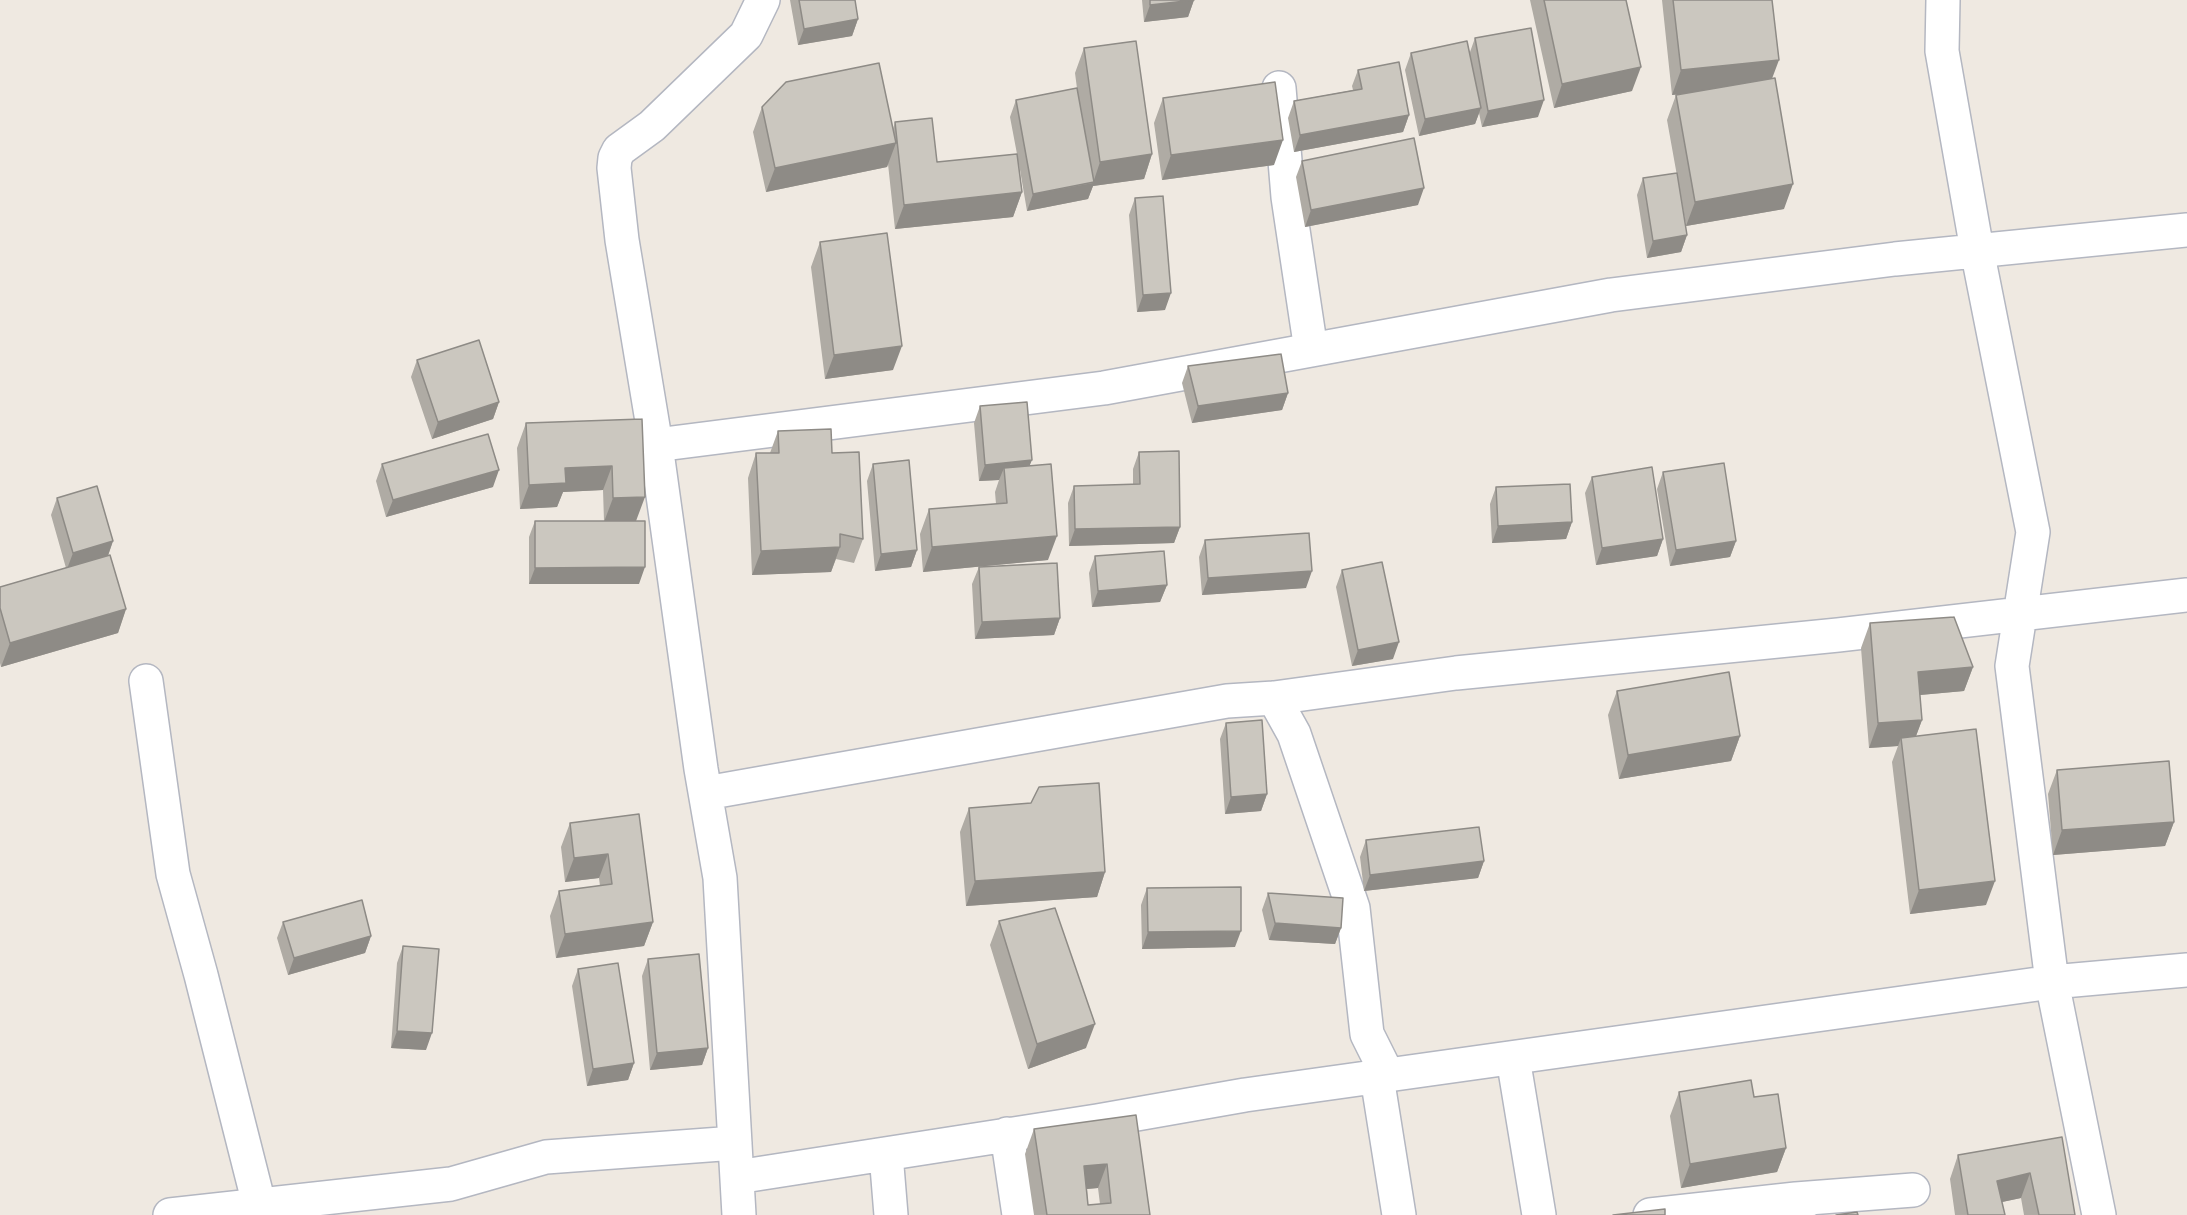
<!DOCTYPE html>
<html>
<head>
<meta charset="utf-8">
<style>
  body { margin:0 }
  canvas { display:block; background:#efe9e1 }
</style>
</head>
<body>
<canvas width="2187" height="1215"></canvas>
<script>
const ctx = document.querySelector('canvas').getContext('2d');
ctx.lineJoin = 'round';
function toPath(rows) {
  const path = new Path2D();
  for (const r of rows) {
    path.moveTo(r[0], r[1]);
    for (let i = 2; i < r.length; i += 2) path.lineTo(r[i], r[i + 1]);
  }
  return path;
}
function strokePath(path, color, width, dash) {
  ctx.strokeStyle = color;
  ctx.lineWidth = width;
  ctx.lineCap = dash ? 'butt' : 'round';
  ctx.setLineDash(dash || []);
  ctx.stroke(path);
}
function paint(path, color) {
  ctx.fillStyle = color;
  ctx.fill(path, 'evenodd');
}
const street = toPath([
  [1943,0,1942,51,1977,250,2033,532,2012,666,2052,982,2099,1215],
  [1279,88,1288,197,1311,350],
  [656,445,1104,388,1611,295,1895,259,2187,230],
  [146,681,173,874,201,975,259,1204,260,1215],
  [1274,698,1294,734,1353,908,1367,1034,1388,1076],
  [706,793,1227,701,1274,698,1456,673,1838,635,2187,595],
  [1513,1058,1539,1215],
  [1377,1077,1399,1215],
  [1007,1134,1019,1215],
  [886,1154,891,1215],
  [737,1177,1097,1121,1245,1095,2052,982,2187,970],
  [1796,1199,1913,1190],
  [170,1215,451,1184,546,1157,735,1143],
  [739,1215,720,878,701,769,656,445,622,240,614,168,615,158,619,150,652,126,746,35,763,0],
  [1650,1215,1796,1199,1799,1215]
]);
strokePath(street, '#b4b7c1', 36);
strokePath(street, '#fff', 33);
paint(toPath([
  [790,0,855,0,858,19,852,36,798,45],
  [1142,0,1194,0,1188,17,1144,22],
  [1530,0,1626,0,1632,91,1554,108],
  [1662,0,1772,0,1772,78,1784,209,1686,226,1667,120,1676,95,1687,93,1672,95],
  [1475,38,1538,117,1482,127,1479,113,1475,124,1419,136,1405,70,1411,53,1470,52],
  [1084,48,1152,154,1144,179,1093,186,1088,199,1027,211,1019,164,1022,192,1013,217,895,229,888,164,887,167,766,192,753,132,762,107,893,129,895,122,937,162,1017,154,1010,117,1016,100,1078,96,1075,73],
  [1358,70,1409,115,1403,132,1294,152,1288,118,1294,101,1353,90,1352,86],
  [1163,98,1274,165,1162,180,1154,123],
  [1302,161,1418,205,1305,227,1296,177],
  [1643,178,1687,235,1681,252,1647,258,1637,195],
  [1135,198,1165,310,1137,312,1129,215],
  [820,242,893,370,825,379,811,267],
  [417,360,499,402,493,419,432,439,411,377],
  [1188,366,1288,393,1282,410,1192,423,1182,383],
  [980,406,1030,465,1048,560,923,572,920,534,929,509,996,504,995,492,999,480,979,481,974,423],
  [642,419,636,521,639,584,529,584,529,537,535,521,604,521,603,490,563,492,557,507,520,509,517,448,526,423],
  [778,431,832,453,863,539,854,563,836,559,831,572,752,575,748,478,756,453,770,453],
  [1139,452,1180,527,1174,543,1069,546,1068,503,1074,486,1133,485,1133,469],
  [382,464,493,487,386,517,376,481],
  [873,464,917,550,911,567,875,571,867,481],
  [1663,472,1736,541,1730,557,1670,566,1657,489],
  [1592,477,1663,539,1657,556,1596,565,1585,493],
  [1496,487,1572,522,1566,539,1492,543,1490,504],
  [57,498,113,541,108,556,126,609,118,633,1,667,0,663,0,587,66,568,51,515],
  [1205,540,1306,588,1202,595,1199,557],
  [1095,556,1167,585,1160,602,1092,607,1089,573],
  [979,567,1060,618,1054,635,975,639,972,584],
  [1342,570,1393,659,1352,666,1336,587],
  [1870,623,1973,667,1964,691,1920,695,1922,720,1916,736,1986,905,1910,914,1892,762,1898,746,1869,748,1861,648],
  [1617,691,1740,736,1731,761,1619,779,1608,715],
  [1226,723,1267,794,1261,811,1225,814,1220,739],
  [2057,770,2174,822,2165,846,2053,855,2048,794],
  [1031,803,1105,872,1097,897,966,906,960,832,969,808],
  [639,814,653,922,644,946,556,958,550,916,559,891,600,886,599,878,565,882,561,847,570,823],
  [1366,840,1484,861,1478,878,1364,891,1360,857],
  [1147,888,1235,947,1142,949,1141,905],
  [1268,893,1341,928,1335,944,1269,940,1262,910],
  [999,921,1086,1048,1028,1069,990,945],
  [283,922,371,936,365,953,288,975,277,938],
  [403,946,426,1050,391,1048,397,963],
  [648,959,708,1048,702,1065,650,1070,642,976],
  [578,969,634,1063,628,1080,587,1086,572,986],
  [1679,1092,1754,1097,1786,1148,1777,1172,1681,1188,1670,1116],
  [1136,1115,1150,1215,1034,1215,1025,1154,1034,1129],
  [1098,1188,1100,1204,1088,1205,1087,1189],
  [2062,1137,2075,1215,2024,1215,2021,1198,2002,1202,2005,1215,1955,1215,1950,1179,1958,1155]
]), '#afaba4');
paint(toPath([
  [1194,0,1188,17,1144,22,1150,5],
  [858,19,852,36,798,45,804,29],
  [1779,60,1770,84,1672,95,1681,70],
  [1641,67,1632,91,1554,108,1562,84],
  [1544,100,1538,117,1482,127,1488,111],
  [1481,108,1475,124,1419,136,1425,119],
  [1409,115,1403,132,1294,152,1300,135],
  [1283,140,1274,165,1162,180,1171,155],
  [896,143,887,167,766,192,775,168],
  [1152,154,1144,179,1093,186,1088,199,1027,211,1033,194,1093,183,1100,162],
  [1793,184,1784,209,1686,226,1695,202],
  [1424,188,1418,205,1305,227,1311,210],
  [1022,192,1013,217,895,229,904,205],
  [1687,235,1681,252,1647,258,1653,241],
  [1171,293,1165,310,1137,312,1143,295],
  [902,346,893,370,825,379,834,355],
  [1288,393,1282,410,1192,423,1198,406],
  [499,402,493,419,432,439,438,422],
  [1032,460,1025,477,1004,468,999,480,979,481,985,465],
  [612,466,603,490,563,492,557,507,520,509,529,485,565,468],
  [499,470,493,487,386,517,393,500],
  [645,497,636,521,604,522,613,498],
  [1572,522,1566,539,1492,543,1498,526],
  [1180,527,1174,543,1069,546,1075,529],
  [1057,536,1048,560,923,572,932,547],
  [1663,539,1657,556,1596,565,1602,548],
  [113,541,107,558,67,569,73,553],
  [1736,541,1730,557,1670,566,1676,550],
  [840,547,831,572,752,575,761,551],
  [917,550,911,567,875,571,881,554],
  [645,567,639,584,529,584,535,568],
  [1312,571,1306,588,1202,595,1208,578],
  [1167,585,1160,602,1092,607,1098,591],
  [126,609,118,633,1,667,10,643],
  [1060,618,1054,635,975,639,982,622],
  [1399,642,1393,659,1352,666,1358,650],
  [1973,667,1964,691,1909,696,1918,672],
  [1922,720,1913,744,1901,738,1898,746,1869,748,1878,723],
  [1740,736,1731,761,1619,779,1628,755],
  [1267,794,1261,811,1225,814,1231,797],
  [2174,822,2165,846,2053,855,2062,830],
  [608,854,599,878,565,882,574,858],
  [1484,861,1478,878,1364,891,1370,875],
  [1105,872,1097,897,966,906,975,881],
  [1995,881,1986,905,1910,914,1919,890],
  [653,922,644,946,556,958,565,934],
  [1275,923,1341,928,1335,944,1269,940],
  [1241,931,1235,947,1142,949,1148,932],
  [371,936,365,953,288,975,294,958],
  [1095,1024,1086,1048,1028,1069,1037,1044],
  [397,1031,432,1033,426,1050,391,1048],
  [708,1048,702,1065,650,1070,657,1053],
  [634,1063,628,1080,587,1086,593,1069],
  [1786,1148,1777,1172,1681,1188,1690,1164],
  [1107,1164,1098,1188,1075,1190,1084,1166],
  [2030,1173,2021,1198,1988,1205,1997,1181]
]), '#8e8b86');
const building = toPath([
  [799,0,855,0,858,19,804,29,799,0],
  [1150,0,1194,0,1150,5,1150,0],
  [1544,0,1626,0,1641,67,1562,84,1544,0],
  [1673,0,1772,0,1779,60,1681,70,1673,0],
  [1531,28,1544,100,1488,111,1475,38,1531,28],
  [1136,41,1152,154,1100,162,1084,48,1136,41],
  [1467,41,1481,108,1425,119,1411,53,1467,41],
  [1399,62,1409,115,1300,135,1294,101,1362,89,1358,70,1399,62],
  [879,63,896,143,775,168,762,107,786,82,879,63],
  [1775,78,1793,184,1695,202,1676,95,1775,78],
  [1275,82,1283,140,1171,155,1163,98,1275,82],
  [1077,88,1094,182,1033,194,1016,100,1077,88],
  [932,118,937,162,1017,154,1022,192,904,205,895,122,932,118],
  [1414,138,1424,188,1311,210,1302,161,1414,138],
  [1677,173,1687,235,1653,241,1643,178,1677,173],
  [1163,196,1171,293,1143,295,1135,198,1163,196],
  [887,233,902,346,834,355,820,242,887,233],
  [479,340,499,402,438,422,417,360,479,340],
  [1281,354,1288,393,1198,406,1188,366,1281,354],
  [1027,402,1032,460,985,465,980,406,1027,402],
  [642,419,645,497,613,498,612,466,565,468,566,483,529,485,526,423,642,419],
  [831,429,832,453,859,452,863,539,840,534,840,547,761,551,756,453,779,453,778,431,831,429],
  [488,434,499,470,393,500,382,464,488,434],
  [1179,451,1180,527,1075,529,1074,486,1140,484,1139,452,1179,451],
  [909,460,917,550,881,554,873,464,909,460],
  [1724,463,1736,541,1676,550,1663,472,1724,463],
  [1051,464,1057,536,932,547,929,509,1007,503,1004,468,1051,464],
  [1652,467,1663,539,1602,548,1592,477,1652,467],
  [1570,484,1572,522,1498,526,1496,487,1570,484],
  [97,486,113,541,73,553,57,498,97,486],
  [535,521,645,521,645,567,535,568,535,521],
  [1309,533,1312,571,1208,578,1205,540,1309,533],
  [1164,551,1167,585,1098,591,1095,556,1164,551],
  [110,555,126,609,10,643,0,608,0,587,110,555],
  [1382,562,1399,642,1358,650,1342,570,1382,562],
  [1057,563,1060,618,982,622,979,567,1057,563],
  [1954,617,1973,667,1918,672,1922,720,1878,723,1870,623,1954,617],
  [1729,672,1740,736,1628,755,1617,691,1729,672],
  [1262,720,1267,794,1231,797,1226,723,1262,720],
  [1976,729,1995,881,1919,890,1901,738,1976,729],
  [2169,761,2174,822,2062,830,2057,770,2169,761],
  [1099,783,1105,872,975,881,969,808,1031,803,1039,787,1099,783],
  [639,814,653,922,565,934,559,891,612,884,608,854,574,858,570,823,639,814],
  [1479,827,1484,861,1370,875,1366,840,1479,827],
  [1241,887,1241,931,1148,932,1147,888,1241,887],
  [1268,893,1343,898,1341,928,1275,923,1268,893],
  [362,900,371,936,294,958,283,922,362,900],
  [1055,908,1095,1024,1037,1044,999,921,1055,908],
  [403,946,439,949,432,1033,397,1031,403,946],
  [699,954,708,1048,657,1053,648,959,699,954],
  [618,963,634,1063,593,1069,578,969,618,963],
  [1751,1080,1754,1097,1778,1094,1786,1148,1690,1164,1679,1092,1751,1080],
  [1136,1115,1150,1215,1047,1215,1034,1129,1136,1115],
  [1107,1164,1111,1203,1088,1205,1084,1166,1107,1164],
  [2062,1137,2075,1215,2039,1215,2030,1173,1997,1181,2005,1215,1968,1215,1958,1155,2062,1137],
  [1665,1209,1665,1215,1613,1215,1665,1209],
  [1857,1212,1858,1215,1836,1215,1857,1212]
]);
paint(building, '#cbc7bf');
strokePath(building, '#8e8b86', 1.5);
</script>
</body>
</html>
